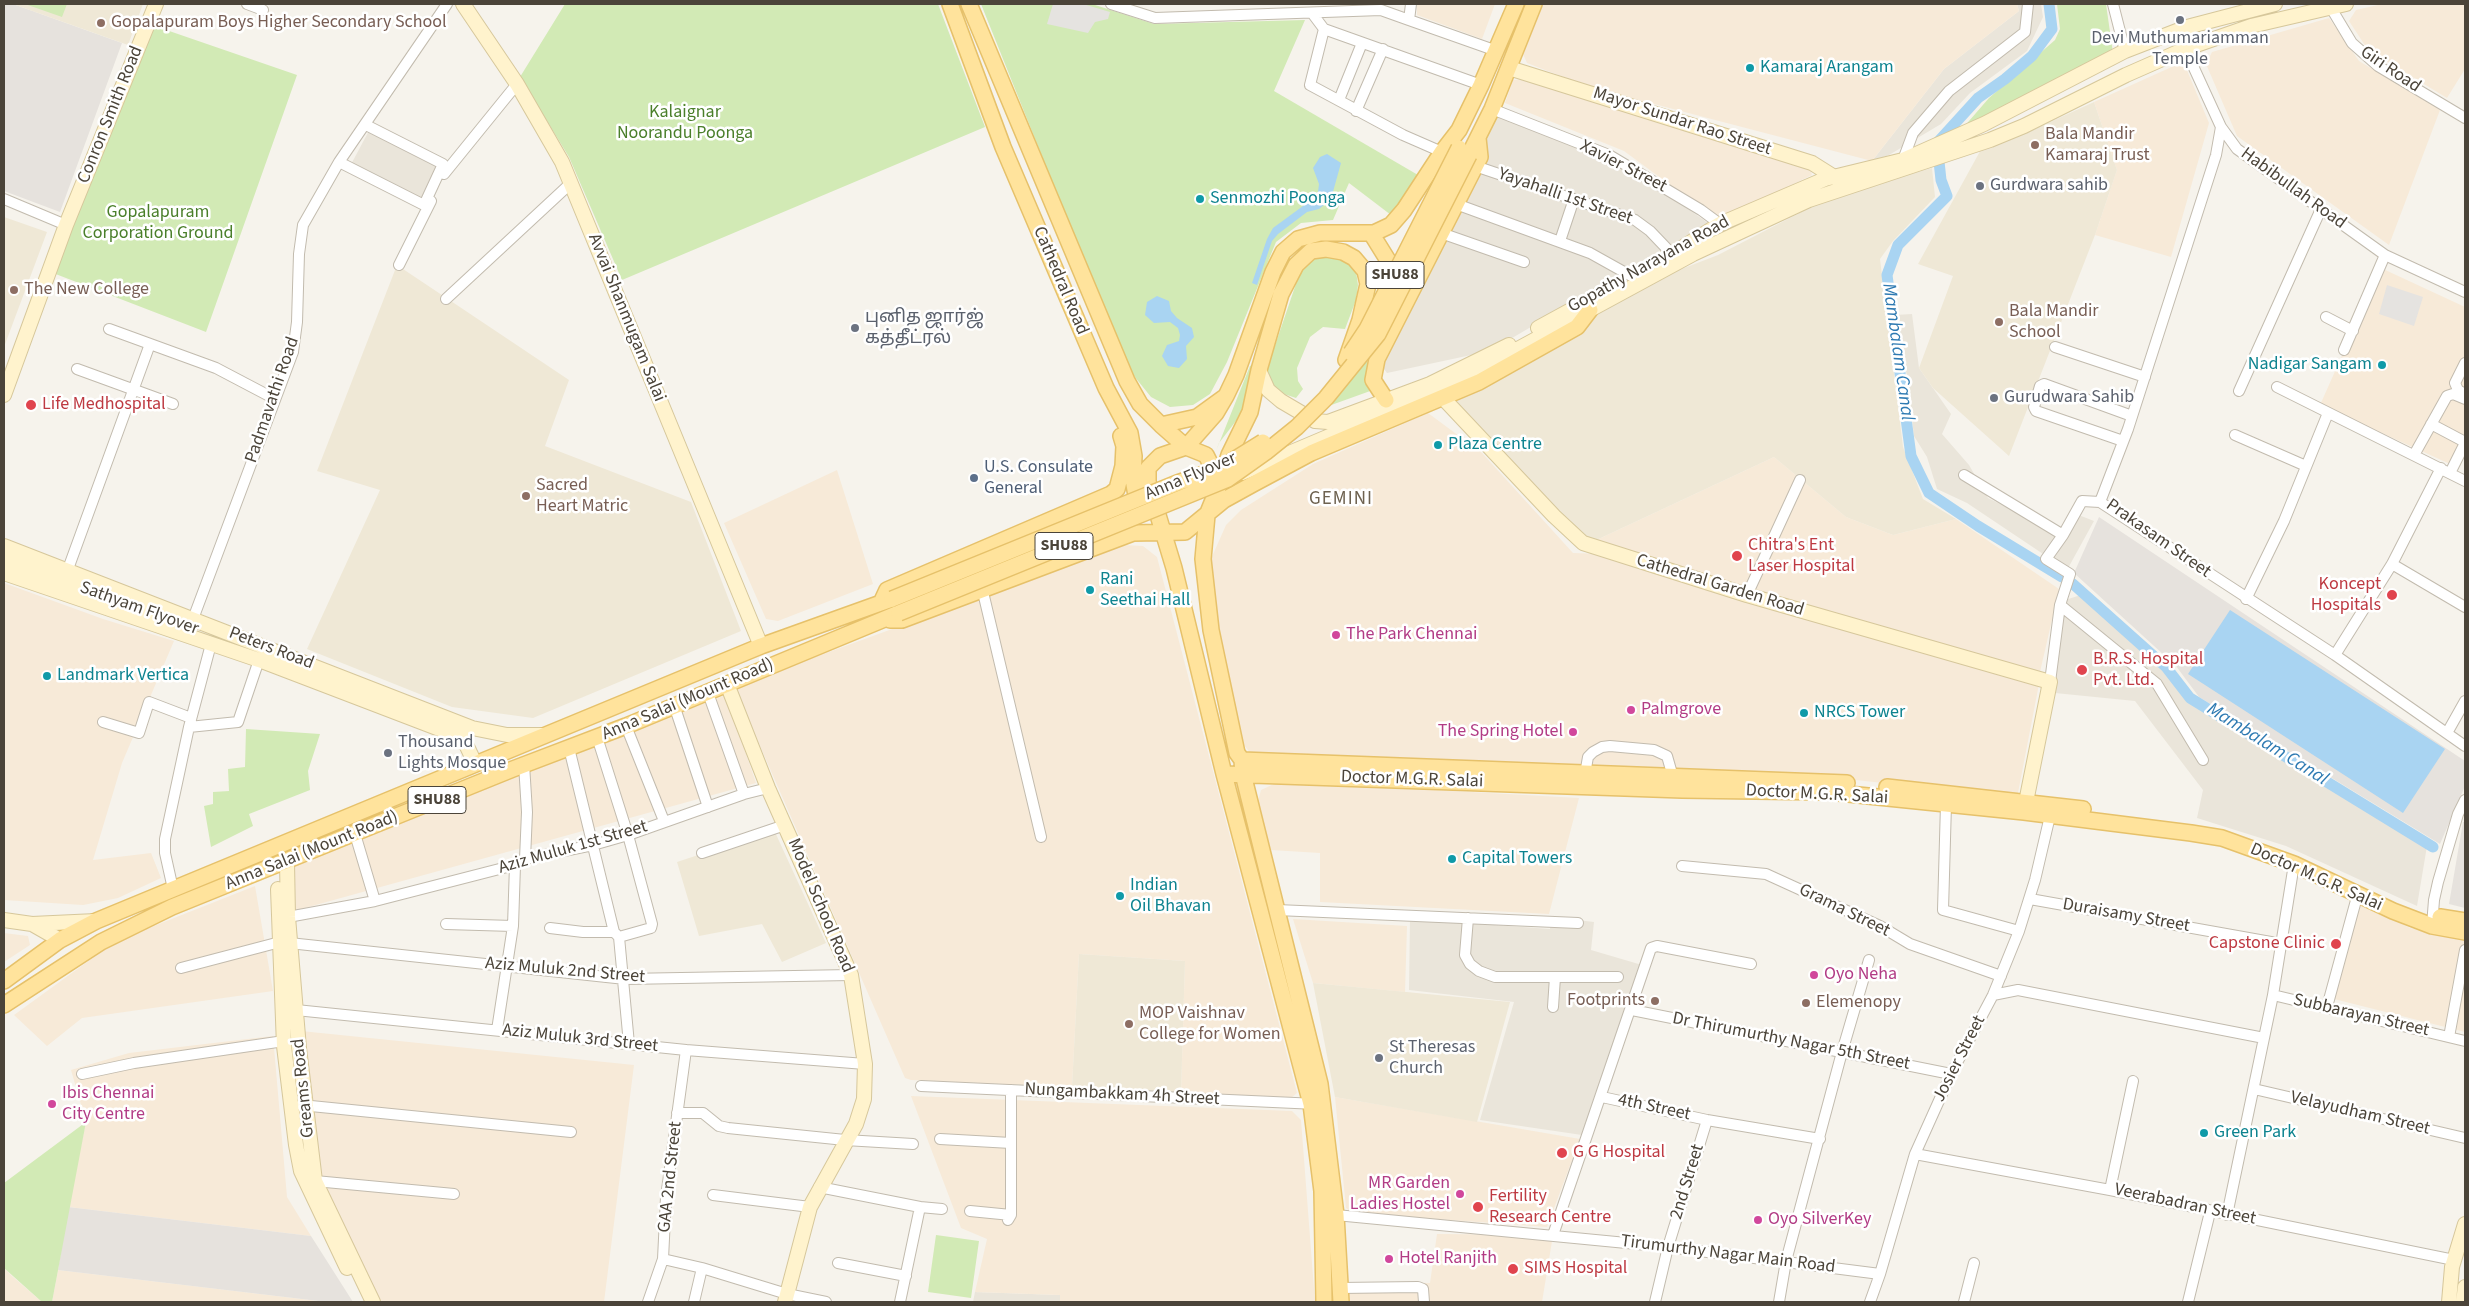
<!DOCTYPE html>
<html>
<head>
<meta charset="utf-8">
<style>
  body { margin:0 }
  #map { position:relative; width:2469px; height:1306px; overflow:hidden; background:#f6f3ec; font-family:"Source Sans 3",sans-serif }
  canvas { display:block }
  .frame { position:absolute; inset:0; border:5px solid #4b4439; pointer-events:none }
</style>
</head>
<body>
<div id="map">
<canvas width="2469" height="1306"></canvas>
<div class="frame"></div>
</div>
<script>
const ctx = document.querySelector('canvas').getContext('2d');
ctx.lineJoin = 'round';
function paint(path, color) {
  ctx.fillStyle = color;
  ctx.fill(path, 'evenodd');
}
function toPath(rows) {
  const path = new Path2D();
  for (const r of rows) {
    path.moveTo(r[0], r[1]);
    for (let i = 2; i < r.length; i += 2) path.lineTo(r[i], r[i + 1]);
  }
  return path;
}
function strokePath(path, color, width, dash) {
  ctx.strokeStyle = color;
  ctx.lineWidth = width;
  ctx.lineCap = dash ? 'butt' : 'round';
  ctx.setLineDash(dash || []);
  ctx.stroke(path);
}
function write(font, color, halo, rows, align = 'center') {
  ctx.font = font + ' "Source Sans 3","Noto Sans Tamil",sans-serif';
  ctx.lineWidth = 5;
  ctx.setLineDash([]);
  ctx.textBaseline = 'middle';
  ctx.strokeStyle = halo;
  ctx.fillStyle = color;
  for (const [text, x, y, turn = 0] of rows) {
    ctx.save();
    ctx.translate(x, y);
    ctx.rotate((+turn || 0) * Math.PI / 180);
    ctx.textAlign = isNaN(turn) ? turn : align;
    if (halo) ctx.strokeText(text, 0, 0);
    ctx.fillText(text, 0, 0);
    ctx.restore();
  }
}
paint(toPath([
  [2017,4,2041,4,2043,17,2027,51,1970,93,1941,124,1889,155,1872,161,1944,69,2019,11],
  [1496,104,1621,162,1708,223,1490,351,1387,373,1381,365],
  [371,127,445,167,422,210,348,170],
  [1912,314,1919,368,1951,414,1942,434,1969,465,1988,498,2063,535,2076,514,2094,521,2067,570,1967,503,1937,489,1927,457,1914,436,1907,376,1895,315],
  [2081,595,2163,666,2194,702,2427,846,2417,906,2286,846,2197,818,2203,790,2135,701,2045,692,2065,600],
  [1551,917,1594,922,1591,950,1642,965,1582,1135,1480,1120,1514,1002,1409,990,1410,919,1550,929],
  [975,1292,1060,1295,1060,1302,973,1302]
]), '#eae5da');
paint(toPath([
  [1417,4,1495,4,1482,39,1417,15],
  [1543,4,2017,4,2019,11,1944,69,1872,161,1589,87,1527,63,1523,54],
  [2382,4,2465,4,2465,69,2447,98,2368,50,2349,21,2356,10],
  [2329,18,2359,61,2440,110,2389,245,2237,136,2206,64,2212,52],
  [2176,65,2186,68,2209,123,2171,257,2095,235,2117,170,2094,102],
  [1523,79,1810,168,1812,175,1724,218,1715,218,1624,151,1505,103,1513,80],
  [2381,268,2465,307,2465,438,2450,464,2320,405],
  [1428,413,1482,453,1573,553,1606,554,2039,684,2017,798,1829,777,1253,756,1242,743,1214,618,1207,568,1226,525,1241,510,1313,464],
  [1774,457,1846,517,1893,535,1956,519,2059,589,2040,672,1590,543],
  [837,470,873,584,778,621,766,619,724,523],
  [1123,545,1143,546,1157,557,1297,1093,1291,1098,1181,1092,1185,961,1079,954,1072,1087,911,1080,905,1078,736,691,741,684],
  [4,583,103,619,174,641,122,763,93,860,151,853,161,878,118,898,83,905,4,900],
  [726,695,756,783,294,911,293,867,513,777],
  [1274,784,1416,789,1579,798,1549,914,1320,902,1320,853,1271,850,1257,805,1261,790],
  [255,886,273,991,82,1018,47,1046,14,1015,116,941],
  [2356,899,2410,928,2465,940,2465,1032,2334,999],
  [1293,919,1407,926,1405,992,1313,983],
  [4,933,28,936,30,945,4,962],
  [301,1031,634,1065,604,1302,375,1302,318,1204],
  [273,1036,287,1197,311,1236,68,1207,86,1122,71,1070,129,1053],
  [911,1096,1292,1111,1301,1120,1315,1302,1060,1302,1060,1295,975,1292,987,1239,961,1228],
  [1335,1097,1580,1139,1547,1227,1353,1213,1346,1208],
  [1437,1234,1553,1235,1542,1302,1348,1302,1347,1282,1430,1283],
  [4,1268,12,1276,42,1302,4,1302],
  [58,1270,327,1302,52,1302]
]), '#f7ead8');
paint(toPath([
  [4,4,13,4,122,43,60,212,4,191],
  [2099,517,2465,761,2465,786,2440,844,2199,697,2176,666,2074,573],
  [2463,822,2465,822,2465,908,2449,904],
  [68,1207,311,1236,353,1302,327,1302,58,1270]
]), '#e6e2dd');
paint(toPath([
  [13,4,143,4,128,45],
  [2094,102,2117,170,2095,235,2009,456,1933,388,1919,368,1953,276,1918,264,1984,144,2035,129],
  [1932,168,1935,197,1893,241,1880,259,1903,447,1923,499,1956,519,1893,535,1846,517,1774,457,1590,543,1454,400,1640,285,1718,255,1811,207,1864,187],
  [4,217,47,232,4,347],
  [397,265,569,380,545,446,691,502,741,631,533,718,452,707,307,649,380,490,317,471],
  [774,830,826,943,782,962,762,924,699,936,677,862],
  [1079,954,1185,961,1181,1092,1072,1087],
  [1313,983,1510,1002,1477,1122,1335,1097]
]), '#efe8d6');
paint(toPath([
  [25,4,67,4,62,17],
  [565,4,938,4,985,127,622,280,569,157,520,77],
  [981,4,1092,4,1154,24,1305,20,1274,91,1418,175,1391,215,1349,183,1333,220,1301,223,1276,242,1227,362,1210,394,1193,405,1170,407,1151,397,1126,366],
  [2057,4,2106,4,2113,53,1962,129,1989,98,2055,40,2060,29],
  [146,23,297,75,206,332,53,273],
  [1330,257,1344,260,1356,271,1358,285,1356,300,1345,329,1323,327,1310,337,1297,368,1298,381,1303,389,1296,398,1272,390,1266,372,1301,269,1312,259],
  [1369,353,1366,374,1368,383,1373,390,1323,408],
  [1254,364,1249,404,1219,443,1216,451,1250,366],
  [246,729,320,734,308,771,310,790,249,814,253,826,211,847,204,806,213,804,213,792,229,791,228,769,245,767],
  [86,1122,52,1302,42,1302,4,1268,4,1183],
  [936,1235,979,1241,971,1298,928,1292]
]), '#d2eab5');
paint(toPath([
  [1053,4,1083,4,1110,12,1108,19,1095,22,1088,33,1047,24],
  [2387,285,2423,297,2414,326,2379,314]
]), '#e5e3e0');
paint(toPath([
  [1327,154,1341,163,1331,199,1319,209,1307,212,1278,234,1272,241,1257,285,1252,283,1267,239,1273,228,1303,206,1318,192,1319,184,1313,168,1320,157],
  [1157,296,1169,301,1171,311,1177,318,1192,328,1194,337,1186,346,1187,359,1179,368,1168,366,1162,356,1167,345,1179,341,1180,335,1178,328,1170,322,1154,323,1145,315,1147,302],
  [2230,610,2445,749,2403,813,2188,674]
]), '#a9d4f2');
strokePath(toPath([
  [2049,4,2052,29,2032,56,2005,79,1978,98,1937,143,1941,180,1947,196,1898,245,1887,275,1911,456,1929,493,1978,526,2062,577],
  [2073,584,2166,667,2190,698,2433,847]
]), '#a9d4f2', 11);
const street = toPath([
  [247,4,263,10],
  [1111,4,1155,18,1381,10,1409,20],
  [1411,4,1409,20,1494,50],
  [2113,4,2125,51],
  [2331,8,2352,43,2378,66,2465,118],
  [1312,13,1324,29,1481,85],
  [1324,29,1310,85,1403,135,1442,152],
  [2177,31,2221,127,2237,149,2385,255,2465,292],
  [1339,100,1362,43],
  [1492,109,1609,155,1701,210,1720,224],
  [1356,111,1383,49],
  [1903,160,1913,133,1949,91,2025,32,2028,4],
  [339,162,424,205,443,164,366,125],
  [1475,166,1635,220,1650,231,1672,254],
  [444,174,517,84],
  [4,199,66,225],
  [1456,204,1590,253,1633,277],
  [1441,233,1524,262],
  [1560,241,1574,199],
  [399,265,431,201],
  [446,299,571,183],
  [2326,317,2353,331],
  [109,329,216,368,275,399],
  [2055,347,2145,377],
  [2344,350,2385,255],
  [2465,363,2455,383,2458,390,2465,394],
  [77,369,173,404],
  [2277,387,2465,481],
  [2239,391,2321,209],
  [2431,424,2465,442],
  [2235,435,2306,466],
  [2123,441,2036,411,2034,407,2040,386,2044,384,2132,416],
  [2414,455,2447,396,2453,394,2465,399],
  [2450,473,2465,443],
  [1964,475,2063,535,2082,501,2100,502,2335,655,2465,746],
  [2100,502,2128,429,2216,155,2221,127],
  [2392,564,2465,607],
  [68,569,150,344],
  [982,588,1041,837],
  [1747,595,1800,480],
  [2246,599,2284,521,2328,413],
  [2060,605,2157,684,2203,760],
  [193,619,293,352,297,322,299,254,303,225,339,162,447,4],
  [2335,655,2392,564,2441,468],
  [2050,682,2060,605,2070,574,2046,559,2063,535],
  [708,693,744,794],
  [674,705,708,807],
  [103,722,139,733,149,702,191,718],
  [626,726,664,821],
  [189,727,238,722,259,660],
  [2447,733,2465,701],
  [597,737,628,835,652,924,651,928,619,937],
  [569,748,614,932,619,937,629,1044],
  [524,764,527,812,525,859],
  [1585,774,1588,757,1593,752,1602,747,1610,746,1654,750,1667,756,1673,777],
  [1946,804,1943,910,2019,931],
  [355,834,375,901],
  [702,853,785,825],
  [1682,866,1766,874,1880,926,1910,944,2001,976],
  [173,889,165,853,165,839,189,727,211,644],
  [2030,899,2282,944],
  [1277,910,1578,923],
  [288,917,375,901,515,865,525,859,593,845,628,835,744,794,768,788],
  [1468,918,1465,955,1470,964,1479,971,1495,977,1618,977],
  [446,924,513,926],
  [2432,926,2434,900,2438,882,2458,814,2465,800],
  [550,928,583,932,614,932],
  [181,968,280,942,625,979,851,975],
  [1993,995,2018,990,2264,1038],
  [2273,995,2465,1041],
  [1553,1007,1555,977],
  [2327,1007,2358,893],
  [296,1010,686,1050,865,1064],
  [1632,1010,1951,1074],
  [497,1030,513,926,515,865],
  [2449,1037,2465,950],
  [82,1074,134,1063,284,1041],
  [921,1086,1317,1104],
  [2254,1089,2465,1138],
  [1602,1097,1707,1120,1820,1139],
  [301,1105,571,1132],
  [677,1113,703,1113,719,1126,728,1128,845,1140,913,1144],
  [940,1139,1011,1143],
  [1915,1154,2110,1190,2454,1260],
  [315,1181,454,1194],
  [819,1187,920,1207,900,1302],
  [2110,1190,2133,1081],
  [713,1195,810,1207],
  [920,1207,942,1209],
  [970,1211,1011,1215],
  [1336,1215,1668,1247,1880,1274],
  [2227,1215,2273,995,2294,864],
  [1008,1220,1011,1215,1011,1090],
  [1553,1235,1651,948,1657,946,1751,964],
  [663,1259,702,1268,787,1294,826,1302],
  [838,1263,906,1276],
  [1340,1288,1418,1287,1423,1289,1424,1302],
  [648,1302,663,1259,666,1197,686,1050],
  [694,1302,702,1268],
  [1655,1302,1668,1247,1707,1120],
  [1779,1302,1786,1261,1842,1052,1869,960],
  [1870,1302,1880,1274,1915,1154,1951,1074,1993,995,2019,931,2035,880,2050,816],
  [1964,1302,1974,1263],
  [2188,1302,2210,1212]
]);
const secondary = toPath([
  [463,4,517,84,562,162,761,646],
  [1509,68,1812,163,1839,180],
  [1659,262,1720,224,1825,179,1903,160,1984,124,2125,51,2187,27,2275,4],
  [1538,328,1613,287],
  [1259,370,1268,390,1281,401,1315,421,1328,422,1430,384,1509,345],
  [4,395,66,225,156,4],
  [1443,398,1554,516,1583,543,1747,595,2050,682,2024,812],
  [1242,473,1457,382,1693,254,1809,200,1990,140,2024,126,2126,75,2185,49,2251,26,2346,4],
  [4,546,472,728,507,735,543,735],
  [4,559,179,623],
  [4,573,259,660,463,738,472,757,470,766],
  [727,684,768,788,851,975,865,1064,864,1099,856,1124,810,1207,785,1302],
  [287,862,288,917,299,1048,315,1181,373,1302],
  [278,889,284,1046,296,1145,301,1171,347,1268],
  [4,920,32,924,96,921],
  [32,924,60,940],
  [2449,1302,2452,1267,2465,1224],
  [2463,1302,2465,1287]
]);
const primary = toPath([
  [950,4,1003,147,1106,388,1130,433,1134,456,1133,479,1139,512],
  [969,4,1127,381,1140,404,1161,425,1186,447,1206,455,1220,483,1207,515,1203,559,1211,630,1237,753,1242,760,1243,774,1320,1084,1336,1215,1341,1302],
  [1473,147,1492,109,1534,4],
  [1371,233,1389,262,1405,276],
  [1226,396,1216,413,1186,447,1160,456,1148,468,1148,482,1174,568,1224,774,1311,1104,1322,1191,1324,1302],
  [1386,400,1373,380,1377,359,1480,157,1478,138],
  [1161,425,1197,417,1226,396,1236,375,1273,272,1283,252,1298,239,1320,233,1374,233,1391,225,1404,210,1442,152,1459,130,1481,85,1516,4],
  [1223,473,1229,455,1250,412,1259,370,1281,294,1296,265,1311,251,1326,249,1343,252,1354,258,1365,271,1368,284,1360,320,1346,360],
  [881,603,887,590,1111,494,1117,489,1123,466,1124,446,1121,436],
  [890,620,902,620,1133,533,1185,532,1224,500,1253,484,1311,453,1479,382,1577,327,1590,310],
  [1242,760,1847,783],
  [1224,774,1682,790,1829,792,2024,812,2191,833,2222,838,2294,864,2393,911,2432,926,2465,932],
  [1887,787,2083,809],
  [2440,917,2465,921],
  [4,981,60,940,96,921,761,646,892,599],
  [4,1005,101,942,172,907,513,769,626,726,899,613]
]);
strokePath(street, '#c2bbae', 12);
strokePath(secondary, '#d6c79b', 16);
strokePath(primary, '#e6c16a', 18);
strokePath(street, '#fff', 10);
strokePath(secondary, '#fff3cd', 14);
strokePath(primary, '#ffe39c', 15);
const primaryBridge = toPath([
  [1351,353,1367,329,1459,148],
  [892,599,1177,483,1221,468,1263,442],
  [899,613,1228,479,1266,452,1297,427,1326,398,1378,334,1469,155]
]);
strokePath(primaryBridge, '#e6c16a', 18, []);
strokePath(primaryBridge, '#ffe39c', 15);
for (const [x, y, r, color] of [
  [2180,20,5,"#6b7280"],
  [101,23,5,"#8d6e63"],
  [1750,68,5,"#0f9aa8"],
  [2035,145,5,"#8d6e63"],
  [1980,186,5,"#6b7280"],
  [1200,199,5,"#0f9aa8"],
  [14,290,5,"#8d6e63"],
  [1999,322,5,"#8d6e63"],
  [855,328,5,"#6b7280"],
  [2382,365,5,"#0f9aa8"],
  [1994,398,5,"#6b7280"],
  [31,405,6,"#e0444e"],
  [1438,445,5,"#0f9aa8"],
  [974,478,5,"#5c6f8a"],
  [526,496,5,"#8d6e63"],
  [1737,556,6,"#e0444e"],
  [1090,590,5,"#0f9aa8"],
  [2392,595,6,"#e0444e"],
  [1336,635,5,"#d1479c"],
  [2082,670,6,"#e0444e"],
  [47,676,5,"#0f9aa8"],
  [1631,710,5,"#d1479c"],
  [1804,713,5,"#0f9aa8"],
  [1573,732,5,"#d1479c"],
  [388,753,5,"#6b7280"],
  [1452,859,5,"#0f9aa8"],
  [1120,896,5,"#0f9aa8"],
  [2336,944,6,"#e0444e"],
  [1814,975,5,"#d1479c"],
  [1655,1001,5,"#8d6e63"],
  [1806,1003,5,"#8d6e63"],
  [1129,1024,5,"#8d6e63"],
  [1379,1058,5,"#6b7280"],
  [52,1104,5,"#d1479c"],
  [2204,1133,5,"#0f9aa8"],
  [1562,1153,6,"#e0444e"],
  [1460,1194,5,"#d1479c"],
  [1478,1207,6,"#e0444e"],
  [1758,1220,5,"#d1479c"],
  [1389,1259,5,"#d1479c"],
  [1513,1269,6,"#e0444e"]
]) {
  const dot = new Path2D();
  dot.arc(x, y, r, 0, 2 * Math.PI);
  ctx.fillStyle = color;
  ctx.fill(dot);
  strokePath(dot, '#fff', 2);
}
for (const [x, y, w] of [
  [1395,275,58],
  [1064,546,58],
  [437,800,58]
]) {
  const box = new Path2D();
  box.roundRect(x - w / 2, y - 13.5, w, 27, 4);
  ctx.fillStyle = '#fff';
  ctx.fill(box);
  strokePath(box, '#4b4439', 1);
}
write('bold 16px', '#4b4439', null, [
  ["SHU88",1395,275],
  ["SHU88",1064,546],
  ["SHU88",437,800]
]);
write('18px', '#785e54', '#fff', [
  ["Gopalapuram Boys Higher Secondary School",111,23],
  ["Bala Mandir",2045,135],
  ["Kamaraj Trust",2045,156],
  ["The New College",24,290],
  ["Bala Mandir",2009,312],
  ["School",2009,333],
  ["Sacred",536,486],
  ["Heart Matric",536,507],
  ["Footprints",1645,1001,"right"],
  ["Elemenopy",1816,1003],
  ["MOP Vaishnav",1139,1014],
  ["College for Women",1139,1035]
], 'left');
write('18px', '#5b616d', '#fff', [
  ["Devi Muthumariamman",2180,39,"center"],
  ["Temple",2180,60,"center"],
  ["Gurdwara sahib",1990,186],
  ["புனித ஜார்ஜ்",865,318],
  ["கத்தீட்ரல்",865,339],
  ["Gurudwara Sahib",2004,398],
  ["Thousand",398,743],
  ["Lights Mosque",398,764],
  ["St Theresas",1389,1048],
  ["Church",1389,1069]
], 'left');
write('18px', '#0d838f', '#fff', [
  ["Kamaraj Arangam",1760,68],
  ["Senmozhi Poonga",1210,199],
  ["Nadigar Sangam",2372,365,"right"],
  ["Plaza Centre",1448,445],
  ["Rani",1100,580],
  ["Seethai Hall",1100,601],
  ["Landmark Vertica",57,676],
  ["NRCS Tower",1814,713],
  ["Capital Towers",1462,859],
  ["Indian",1130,886],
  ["Oil Bhavan",1130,907],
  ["Green Park",2214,1133]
], 'left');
write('18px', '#4b4439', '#fff', [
  ["Giri Road",2390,70,34],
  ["Conron Smith Road",111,115,-68],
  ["Mayor Sundar Rao Street",1682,122,18],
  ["Xavier Street",1623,167,27],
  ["Habibullah Road",2293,189,36],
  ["Yayahalli 1st Street",1565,197,19],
  ["Gopathy Narayana Road",1649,265,-29],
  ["Cathedral Road",1060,281,67],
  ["Avvai Shanmugam Salai",626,318,68],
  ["Padmavathi Road",273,400,-71],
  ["Anna Flyover",1191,477,-23],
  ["Prakasam Street",2158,539,35],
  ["Cathedral Garden Road",1720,586,17],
  ["Sathyam Flyover",139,609,20],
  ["Peters Road",271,649,21],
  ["Anna Salai (Mount Road)",688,700,-23],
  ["Doctor M.G.R. Salai",1412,780,2],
  ["Doctor M.G.R. Salai",1817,795,3],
  ["Aziz Muluk 1st Street",573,848,-16],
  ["Anna Salai (Mount Road)",312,851,-22],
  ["Doctor M.G.R. Salai",2316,878,24],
  ["Model School Road",820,906,67],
  ["Grama Street",1844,911,26],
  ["Duraisamy Street",2126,916,10],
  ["Aziz Muluk 2nd Street",565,971,5],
  ["Subbarayan Street",2361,1016,13],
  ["Aziz Muluk 3rd Street",580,1039,6],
  ["Dr Thirumurthy Nagar 5th Street",1791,1042,11],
  ["Josier Street",1960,1059,-63],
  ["Greams Road",304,1088,-96],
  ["Nungambakkam 4h Street",1122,1095,3],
  ["4th Street",1654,1108,12],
  ["Velayudham Street",2360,1114,13],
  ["GAA 2nd Street",671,1177,-84],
  ["2nd Street",1688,1182,-73],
  ["Veerabadran Street",2185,1205,12],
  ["Tirumurthy Nagar Main Road",1728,1255,7]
]);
write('18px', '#4a7f2a', '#fff', [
  ["Kalaignar",685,113],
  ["Noorandu Poonga",685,134],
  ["Gopalapuram",158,213],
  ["Corporation Ground",158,234]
]);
write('18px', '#be3a42', '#fff', [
  ["Life Medhospital",42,405],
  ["Chitra's Ent",1748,546],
  ["Laser Hospital",1748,567],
  ["Koncept",2381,585,"right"],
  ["Hospitals",2381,606,"right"],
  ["B.R.S. Hospital",2093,660],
  ["Pvt. Ltd.",2093,681],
  ["Capstone Clinic",2325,944,"right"],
  ["G G Hospital",1573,1153],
  ["Fertility",1489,1197],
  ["Research Centre",1489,1218],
  ["SIMS Hospital",1524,1269]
], 'left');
write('18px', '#4e5e75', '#fff', [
  ["U.S. Consulate",984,468],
  ["General",984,489]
], 'left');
write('18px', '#b23c85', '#fff', [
  ["The Park Chennai",1346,635],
  ["Palmgrove",1641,710],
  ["The Spring Hotel",1563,732,"right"],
  ["Oyo Neha",1824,975],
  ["Ibis Chennai",62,1094],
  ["City Centre",62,1115],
  ["MR Garden",1450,1184,"right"],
  ["Ladies Hostel",1450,1205,"right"],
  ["Oyo SilverKey",1768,1220],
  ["Hotel Ranjith",1399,1259]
], 'left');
write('italic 19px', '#2e7ab2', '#fff', [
  ["Mambalam Canal",1897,352,82],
  ["Mambalam Canal",2267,745,32]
]);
ctx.letterSpacing = '1px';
write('19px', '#6e6250', '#fff', [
  ["GEMINI",1341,500]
]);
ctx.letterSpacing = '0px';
</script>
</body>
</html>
